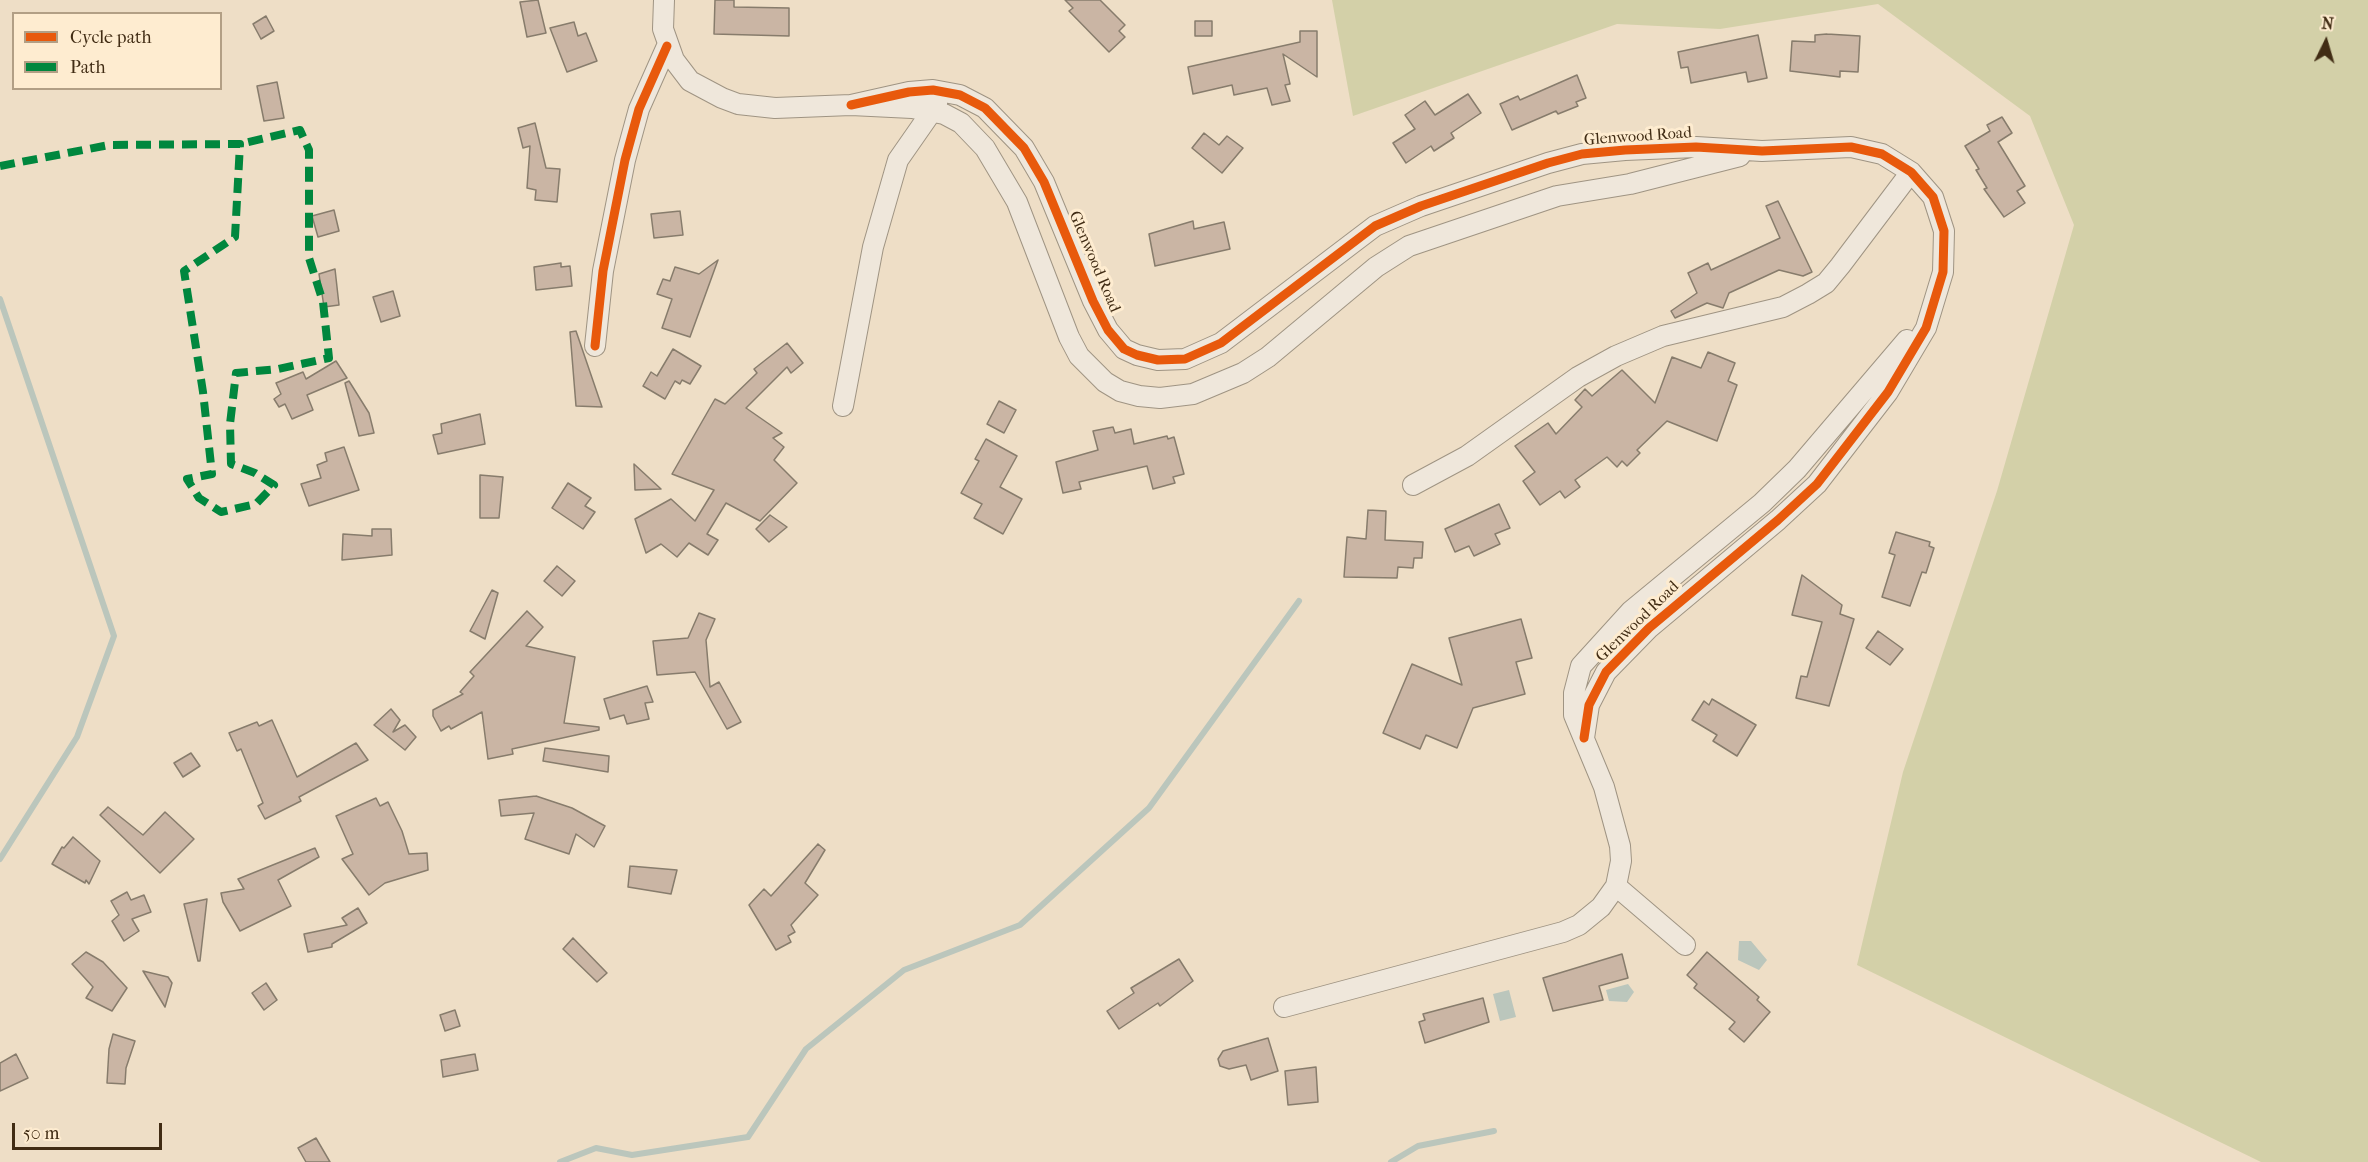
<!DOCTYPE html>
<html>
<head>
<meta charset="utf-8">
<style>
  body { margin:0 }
  #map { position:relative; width:2368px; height:1162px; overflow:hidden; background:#eedec6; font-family:"IM FELL French Canon",serif }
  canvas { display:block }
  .legend { position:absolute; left:12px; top:12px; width:210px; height:78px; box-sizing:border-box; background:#feecd0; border:2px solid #b29f85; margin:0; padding:8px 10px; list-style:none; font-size:18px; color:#412c14 }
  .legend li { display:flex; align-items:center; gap:12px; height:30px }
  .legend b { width:30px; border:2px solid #b29f85 }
  .north { position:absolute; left:2296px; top:12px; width:60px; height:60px; -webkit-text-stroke:4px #feecd0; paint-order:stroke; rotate:5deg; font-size:16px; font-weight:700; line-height:24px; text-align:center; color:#412c14 }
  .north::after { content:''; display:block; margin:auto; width:21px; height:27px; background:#412c14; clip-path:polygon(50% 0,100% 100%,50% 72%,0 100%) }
  .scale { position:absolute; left:12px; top:1123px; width:150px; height:27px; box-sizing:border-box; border:3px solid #412c14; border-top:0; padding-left:8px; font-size:18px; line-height:21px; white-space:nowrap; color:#412c14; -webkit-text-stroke:4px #feecd0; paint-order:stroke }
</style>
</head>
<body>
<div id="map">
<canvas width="2368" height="1162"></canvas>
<ul class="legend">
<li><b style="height:8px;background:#e8590c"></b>Cycle path</li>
<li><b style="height:8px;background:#00873e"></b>Path</li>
</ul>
<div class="north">N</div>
<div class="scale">50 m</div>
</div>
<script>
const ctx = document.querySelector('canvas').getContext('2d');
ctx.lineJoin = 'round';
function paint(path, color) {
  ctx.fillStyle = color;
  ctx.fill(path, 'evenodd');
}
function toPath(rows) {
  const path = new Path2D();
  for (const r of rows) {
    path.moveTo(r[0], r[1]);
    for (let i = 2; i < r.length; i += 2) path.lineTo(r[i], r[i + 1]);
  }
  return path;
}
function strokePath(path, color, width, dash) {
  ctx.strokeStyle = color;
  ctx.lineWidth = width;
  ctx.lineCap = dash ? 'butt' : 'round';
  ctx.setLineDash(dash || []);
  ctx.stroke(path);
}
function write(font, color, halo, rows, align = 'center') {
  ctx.font = font + ' "IM FELL French Canon",serif';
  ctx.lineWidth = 6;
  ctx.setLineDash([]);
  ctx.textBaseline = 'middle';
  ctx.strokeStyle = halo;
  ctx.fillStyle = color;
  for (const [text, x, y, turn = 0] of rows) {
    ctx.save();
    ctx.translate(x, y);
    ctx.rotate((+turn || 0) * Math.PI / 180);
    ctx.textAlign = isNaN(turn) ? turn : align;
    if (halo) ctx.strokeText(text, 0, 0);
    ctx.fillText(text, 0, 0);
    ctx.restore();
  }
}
paint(toPath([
  [1332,0,2368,0,2368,1162,2261,1162,1857,965,1903,772,1997,491,2074,225,2030,116,1878,4,1720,29,1617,24,1353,116]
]), '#d3d0a8');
paint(toPath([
  [1739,941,1751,941,1767,960,1759,970,1738,960],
  [1628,984,1634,992,1627,1002,1609,1001,1606,990],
  [1509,990,1516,1017,1500,1021,1493,994]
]), '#bbc6bc');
strokePath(toPath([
  [0,299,114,636,77,737,0,859],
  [560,1162,596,1148,632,1155,748,1137,806,1049,904,970,1020,925,1149,808,1299,601],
  [1391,1162,1418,1146,1494,1131]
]), '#bbc6bc', 6);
const building = toPath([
  [538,0,546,33,527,37,520,2,538,0],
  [715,0,734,0,734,7,789,8,789,36,714,34,715,0],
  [1065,0,1100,0,1125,25,1119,31,1125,37,1109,52,1069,11,1073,8,1065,0],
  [266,16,274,31,261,39,253,24,266,16],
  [1195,21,1212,21,1212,36,1195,36,1195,21],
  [574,22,578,36,586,33,597,61,567,72,550,28,574,22],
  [1300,31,1317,31,1317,77,1283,54,1290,84,1285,85,1290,101,1272,105,1267,88,1234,95,1232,85,1193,94,1188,67,1300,42,1300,31],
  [1827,34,1860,36,1858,72,1840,71,1840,77,1790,71,1792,41,1815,42,1815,35,1827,34],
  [1758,35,1767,78,1748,82,1746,72,1691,83,1688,67,1681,68,1678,52,1758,35],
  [1577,75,1586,98,1576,102,1578,106,1558,114,1556,111,1512,130,1500,104,1518,96,1520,100,1577,75],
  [277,82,284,118,264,121,257,86,277,82],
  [1468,94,1481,113,1451,133,1454,138,1434,151,1431,146,1406,163,1393,143,1415,129,1405,115,1425,101,1435,115,1468,94],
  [2002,117,2012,133,1998,142,2025,186,2017,191,2025,203,2004,217,1984,189,1987,188,1976,170,1979,169,1965,146,1990,131,1987,125,2002,117],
  [535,123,546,168,560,169,557,202,535,200,536,190,527,188,530,146,523,148,518,128,535,123],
  [1204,133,1219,145,1227,136,1243,148,1222,173,1192,148,1204,133],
  [1778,201,1812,272,1803,276,1779,270,1729,293,1723,308,1707,303,1675,318,1671,311,1697,293,1688,273,1708,263,1711,270,1780,238,1766,206,1778,201],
  [334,210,339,231,318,237,312,216,334,210],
  [680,211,683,235,654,238,651,214,680,211],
  [1193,221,1194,229,1224,222,1230,249,1155,266,1149,234,1193,221],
  [718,260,690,337,662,328,672,299,657,294,663,279,670,281,675,267,699,274,718,260],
  [561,263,561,267,570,266,572,286,536,290,534,267,561,263],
  [335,269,339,305,324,307,319,274,335,269],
  [393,291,400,316,381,322,373,297,393,291],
  [576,331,602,407,576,406,570,332,576,331],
  [787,343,803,363,791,373,787,367,746,408,782,433,773,438,784,447,774,460,797,483,760,521,726,503,707,534,718,540,708,555,689,543,677,557,661,544,646,553,635,519,671,499,695,521,714,490,672,474,715,399,725,404,757,373,754,369,787,343],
  [673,349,701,366,690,384,682,380,680,384,675,381,665,399,643,386,651,372,657,376,673,349],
  [1708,352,1735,363,1728,381,1737,385,1717,441,1667,421,1637,450,1640,453,1627,466,1622,461,1617,467,1607,457,1575,480,1580,487,1565,498,1560,491,1540,505,1523,481,1535,472,1515,446,1548,423,1556,434,1582,407,1575,400,1585,389,1592,396,1622,370,1655,403,1672,357,1701,368,1708,352],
  [336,361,347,378,307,395,313,410,292,419,285,404,279,407,274,399,281,394,276,383,303,372,306,379,336,361],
  [349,381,369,413,374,433,359,436,345,383,349,381],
  [999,401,1016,410,1004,433,987,424,999,401],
  [480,414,485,444,438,454,433,435,442,433,441,424,480,414],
  [1113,427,1115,433,1131,429,1134,444,1167,436,1168,439,1174,437,1184,474,1173,477,1175,483,1153,489,1147,466,1079,482,1081,489,1063,493,1056,462,1098,450,1093,431,1113,427],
  [986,439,1017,456,1000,487,1022,499,1003,534,974,518,982,504,961,493,979,461,975,459,986,439],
  [344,447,359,490,309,506,301,484,321,478,317,465,327,461,325,453,344,447],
  [634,464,661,489,635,490,634,464],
  [480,475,503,477,499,518,480,518,480,475],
  [568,483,591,498,585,506,595,512,583,529,552,508,568,483],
  [1499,504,1510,528,1495,534,1500,544,1474,556,1469,546,1455,552,1445,529,1499,504],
  [1368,510,1386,511,1385,540,1423,542,1422,558,1414,558,1413,568,1398,567,1397,578,1344,577,1347,537,1366,539,1368,510],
  [770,515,787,527,769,542,756,529,770,515],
  [372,529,391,529,392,555,342,560,343,534,372,536,372,529],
  [1896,532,1930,542,1929,546,1934,548,1926,573,1922,572,1910,606,1882,597,1895,555,1889,553,1896,532],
  [557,566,575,581,562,596,544,581,557,566],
  [1802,575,1842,605,1840,614,1854,619,1829,706,1796,698,1801,676,1807,677,1822,622,1792,615,1802,575],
  [492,590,498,593,485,639,470,631,492,590],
  [527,611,543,627,526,646,575,657,564,723,599,727,599,730,512,749,513,754,488,759,482,712,451,729,449,726,441,731,433,716,433,710,463,694,460,692,474,676,470,672,527,611],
  [699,613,715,619,706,640,710,687,719,682,741,722,727,729,695,672,657,675,653,641,688,638,699,613],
  [1521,619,1532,658,1516,662,1525,694,1473,708,1457,748,1426,735,1420,749,1383,733,1412,664,1462,685,1449,638,1521,619],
  [1878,631,1903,649,1890,665,1866,648,1878,631],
  [647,686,653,702,645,703,649,719,627,724,624,715,610,719,604,699,647,686],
  [1712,699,1756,725,1737,756,1713,741,1717,735,1692,720,1704,701,1709,705,1712,699],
  [391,709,400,720,393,732,405,725,416,737,405,750,374,725,391,709],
  [272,720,297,777,356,743,368,760,299,797,301,801,265,819,258,806,263,803,241,749,237,751,229,733,257,722,259,726,272,720],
  [545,748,609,756,608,772,543,761,545,748],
  [191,753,200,766,183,777,174,763,191,753],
  [536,796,572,808,605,826,594,847,576,834,569,854,525,839,534,813,501,816,499,800,536,796],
  [376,798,380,806,388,802,402,831,409,854,427,853,428,870,385,883,369,895,342,859,353,854,336,816,376,798],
  [108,807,143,835,165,812,194,839,160,873,100,815,108,807],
  [73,837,100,861,89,884,86,880,85,883,52,864,62,847,64,848,73,837],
  [818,844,825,850,805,883,818,895,791,925,795,932,788,936,791,942,776,950,749,905,764,889,771,896,818,844],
  [315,848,319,857,278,880,291,906,240,931,223,902,221,893,244,889,238,879,315,848],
  [630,866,677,870,671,894,628,887,630,866],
  [127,892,131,900,144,895,151,912,132,919,139,931,124,941,112,921,119,915,111,901,127,892],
  [207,899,200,961,198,961,184,904,207,899],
  [358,908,367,923,332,944,332,947,308,952,304,934,347,925,342,918,358,908],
  [573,938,607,973,597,982,563,949,573,938],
  [86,952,103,962,127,988,112,1011,86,998,93,987,72,964,86,952],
  [1707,952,1759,997,1757,1000,1770,1012,1744,1042,1729,1029,1735,1022,1694,988,1697,984,1687,975,1707,952],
  [1622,954,1628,978,1599,986,1603,1000,1553,1011,1543,978,1622,954],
  [1179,959,1193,981,1160,1006,1158,1003,1119,1029,1107,1011,1134,993,1131,988,1179,959],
  [143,971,168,977,172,983,165,1007,143,971],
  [266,983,277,1000,264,1010,252,993,266,983],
  [1483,998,1489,1022,1425,1043,1419,1022,1425,1020,1423,1014,1483,998],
  [455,1010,460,1026,445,1031,440,1015,455,1010],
  [113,1034,135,1041,126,1068,125,1084,107,1083,109,1049,113,1034],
  [1268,1038,1278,1071,1251,1080,1246,1065,1229,1069,1220,1066,1218,1059,1223,1051,1268,1038],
  [16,1054,28,1078,0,1091,0,1063,16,1054],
  [475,1054,478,1070,443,1077,441,1060,475,1054],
  [1316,1067,1318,1102,1288,1105,1285,1071,1316,1067],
  [316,1138,330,1162,306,1162,298,1148,316,1138]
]);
paint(building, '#cab5a4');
strokePath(building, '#877c6c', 1.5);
const minor = toPath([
  [664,0,663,29,674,60,690,81,722,98,738,104,775,108,851,105,912,108,944,114,961,123,985,148,1017,202,1069,337,1079,356,1105,382,1120,391,1139,396,1160,398,1193,394,1243,373,1268,357,1376,267,1409,246,1557,196,1630,184,1740,156],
  [851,105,909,92,933,90,960,95,985,108,1024,148,1044,182,1093,301,1108,330,1124,349,1137,355,1158,360,1185,359,1221,343,1375,226,1421,206,1548,163,1582,154,1625,150,1696,147,1762,151,1851,147,1882,154,1911,172,1933,197,1944,231,1943,272,1926,328,1888,392,1817,484,1778,520,1649,628,1606,672,1589,705,1584,738],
  [595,346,603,271,625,160,639,109,667,46],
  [843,406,873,247,898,160,937,104],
  [1413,485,1467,456,1578,377,1616,356,1663,336,1783,307,1808,294,1826,283,1840,266,1911,172],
  [1616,886,1685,945],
  [1284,1007,1563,932,1579,925,1601,907,1616,886,1621,861,1620,846,1604,787,1574,715,1574,693,1581,666,1631,611,1762,503,1797,469,1907,340]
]);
strokePath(minor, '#9f9483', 22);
strokePath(minor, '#efe7db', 20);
strokePath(toPath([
  [0,166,109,145,240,144,235,237,184,271,203,392,212,474,187,479,199,498,221,512,256,504,274,485,255,473,231,464,230,424,236,373,278,369,329,358,323,302,309,258,309,150,300,130,240,144]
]), '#00873e', 8, [15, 8]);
strokePath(toPath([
  [851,105,909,92,933,90,960,95,985,108,1024,148,1044,182,1093,301,1108,330,1124,349,1137,355,1158,360,1185,359,1221,343,1375,226,1421,206,1548,163,1582,154,1625,150,1696,147,1762,151,1851,147,1882,154,1911,172,1933,197,1944,231,1943,272,1926,328,1888,392,1817,484,1778,520,1649,628,1606,672,1589,705,1584,738],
  [595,346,603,271,625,160,639,109,667,46]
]), '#e8590c', 9);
write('16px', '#412c14', '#feecd0', [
  ["Glenwood Road",1638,137,-4],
  ["Glenwood Road",1094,262,67],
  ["Glenwood Road",1638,622,-44]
]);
</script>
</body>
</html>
